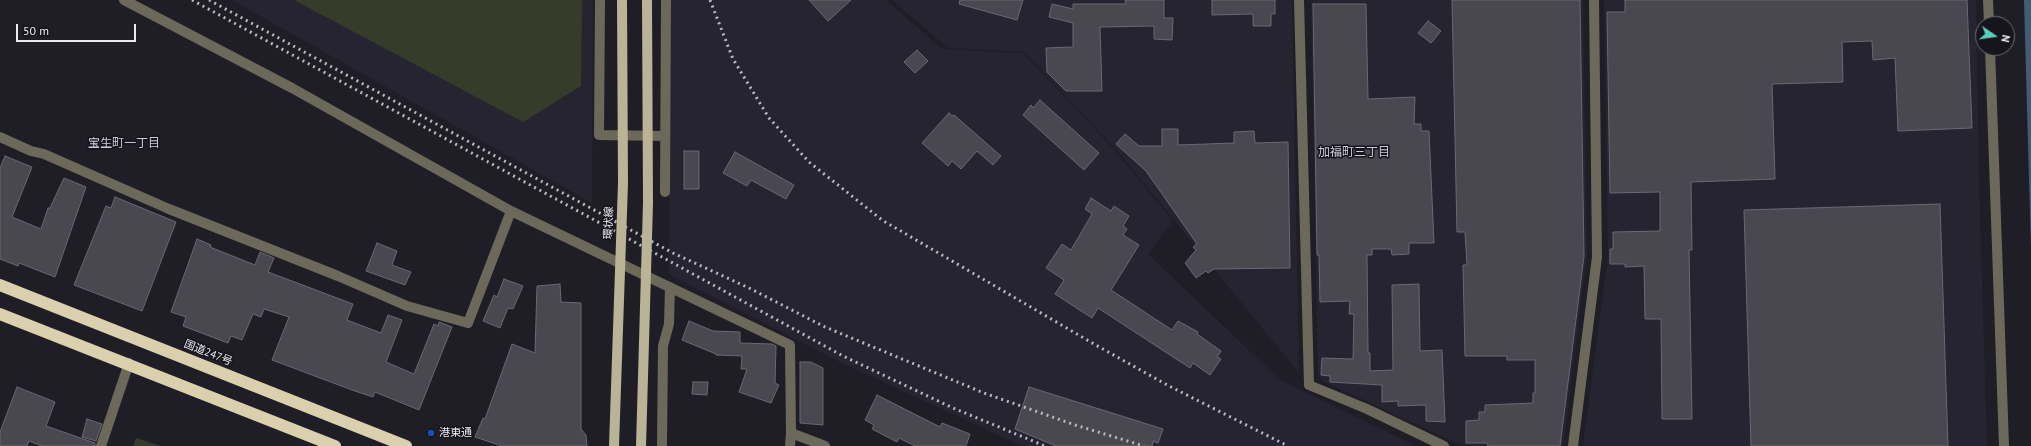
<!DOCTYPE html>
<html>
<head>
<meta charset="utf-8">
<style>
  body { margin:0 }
  #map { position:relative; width:2031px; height:446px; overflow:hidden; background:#1f1e26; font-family:"PT Sans",sans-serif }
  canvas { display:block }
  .north { position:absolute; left:1975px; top:16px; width:40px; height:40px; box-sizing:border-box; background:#16141c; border:1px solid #6c6a71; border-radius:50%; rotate:103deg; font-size:11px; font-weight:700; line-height:16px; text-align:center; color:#ecebf1 }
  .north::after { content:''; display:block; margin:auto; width:14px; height:18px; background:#5acebc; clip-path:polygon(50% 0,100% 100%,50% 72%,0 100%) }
  .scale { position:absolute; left:16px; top:24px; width:120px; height:18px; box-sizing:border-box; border:2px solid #ecebf1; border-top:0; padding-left:5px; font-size:12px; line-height:14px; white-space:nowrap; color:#ecebf1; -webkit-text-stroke:3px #16141c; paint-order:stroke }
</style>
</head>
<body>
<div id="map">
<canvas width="2031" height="446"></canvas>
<div class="north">N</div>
<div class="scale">50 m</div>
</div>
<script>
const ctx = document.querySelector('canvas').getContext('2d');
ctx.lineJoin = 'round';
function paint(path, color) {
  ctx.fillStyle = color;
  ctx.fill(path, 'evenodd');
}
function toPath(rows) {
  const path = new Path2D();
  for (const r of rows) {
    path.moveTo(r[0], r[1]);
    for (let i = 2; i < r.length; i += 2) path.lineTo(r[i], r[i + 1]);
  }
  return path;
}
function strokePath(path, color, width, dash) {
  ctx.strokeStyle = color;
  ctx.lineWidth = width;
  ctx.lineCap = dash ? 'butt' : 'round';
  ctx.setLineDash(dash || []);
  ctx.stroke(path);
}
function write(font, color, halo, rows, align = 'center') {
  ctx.font = font + ' "PT Sans","Noto Sans JP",sans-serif';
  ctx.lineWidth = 3;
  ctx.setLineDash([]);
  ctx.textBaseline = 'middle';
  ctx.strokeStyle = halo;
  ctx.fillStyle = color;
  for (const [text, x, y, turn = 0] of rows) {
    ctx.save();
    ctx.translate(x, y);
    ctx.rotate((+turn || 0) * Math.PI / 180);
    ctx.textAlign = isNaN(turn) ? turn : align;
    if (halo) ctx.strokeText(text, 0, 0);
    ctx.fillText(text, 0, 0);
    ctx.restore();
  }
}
paint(toPath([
  [232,0,593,0,592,203],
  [671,0,886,0,942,49,1023,53,1112,147,1173,221,1148,254,1280,380,1416,446,1022,446,840,362,669,274],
  [892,0,1292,0,1299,373,1116,149,1024,52,948,48],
  [1311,0,1583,0,1587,255,1563,446,1463,446,1323,381,1318,374],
  [1604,0,1976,0,1979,179,1987,446,1583,446,1608,255]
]), '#272432');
paint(toPath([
  [294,0,582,0,581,86,523,122],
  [136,438,161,446,133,446]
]), '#353c29');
paint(toPath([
  [2024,0,2031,0,2031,250]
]), '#435c74');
const building = toPath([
  [809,0,851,0,828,21,809,0],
  [960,0,1023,0,1017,20,959,4,960,0],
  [1125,0,1164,0,1164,18,1173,18,1172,40,1154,39,1154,26,1100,27,1102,91,1066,91,1047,72,1046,48,1073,47,1073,23,1049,17,1052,4,1073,9,1073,4,1126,4,1125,0],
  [1212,0,1275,0,1275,14,1271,14,1271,26,1253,26,1253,14,1212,15,1212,0],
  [1452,0,1580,0,1584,256,1560,446,1488,446,1487,443,1466,443,1466,421,1479,420,1479,412,1485,412,1485,405,1533,403,1533,393,1535,393,1535,360,1507,360,1507,356,1465,356,1463,265,1467,265,1465,232,1457,232,1452,0],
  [1625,0,1967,0,1972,128,1898,131,1895,58,1873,60,1872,41,1842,42,1843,82,1772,84,1775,179,1691,182,1692,250,1689,250,1692,419,1662,419,1661,319,1645,319,1644,266,1625,267,1625,264,1610,264,1610,249,1613,249,1613,232,1660,231,1660,192,1610,193,1607,12,1625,12,1625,0],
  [1313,4,1366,4,1368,99,1415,97,1414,124,1421,124,1421,131,1429,131,1434,243,1409,243,1409,254,1392,255,1391,249,1372,249,1372,255,1367,255,1368,353,1370,353,1370,371,1393,370,1392,285,1419,284,1420,351,1442,350,1445,422,1426,421,1426,405,1398,406,1398,401,1382,402,1382,385,1330,382,1330,376,1321,375,1322,358,1353,359,1354,314,1349,314,1350,301,1320,302,1319,255,1317,255,1313,4],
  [1428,21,1441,31,1431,43,1418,33,1428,21],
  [917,50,928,61,915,73,904,62,917,50],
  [1040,100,1099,153,1084,170,1023,115,1031,105,1033,108,1040,100],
  [949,113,952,116,954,115,1001,156,993,165,977,151,961,169,952,161,948,166,922,143,949,113],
  [1162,129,1178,129,1178,145,1234,143,1234,132,1254,131,1255,143,1288,142,1290,268,1214,269,1208,273,1206,271,1196,278,1185,263,1196,250,1193,247,1197,244,1146,171,1116,144,1125,134,1139,146,1162,146,1162,129],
  [684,151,699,151,699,189,684,189,684,151],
  [735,152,794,185,786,199,751,180,747,186,723,173,735,152],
  [5,156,32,167,12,217,41,229,48,208,50,208,64,178,86,187,55,277,19,263,18,266,0,259,0,168,5,156],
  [115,197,176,222,142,311,74,285,106,206,111,208,115,197],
  [1091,198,1111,211,1114,206,1129,216,1123,226,1127,229,1123,235,1139,245,1111,290,1172,330,1178,321,1198,332,1197,334,1221,351,1217,357,1221,359,1210,375,1193,363,1190,368,1098,308,1092,318,1055,294,1064,280,1046,268,1062,244,1071,250,1092,214,1085,209,1091,198],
  [1940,204,1948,446,1751,446,1744,210,1940,204],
  [197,239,211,245,210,247,255,265,260,252,274,258,268,272,353,304,347,320,381,333,388,315,402,320,386,362,414,374,434,324,438,326,439,322,452,327,419,410,375,392,373,397,352,390,272,360,289,317,264,309,261,317,253,314,242,340,231,336,228,343,183,326,186,317,171,312,197,239],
  [377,243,397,251,392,265,411,272,405,285,366,271,377,243],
  [504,279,523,286,513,309,508,308,500,328,483,321,494,295,497,297,504,279],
  [560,284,561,302,581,303,581,429,586,435,587,446,502,446,475,437,483,418,485,419,512,344,535,353,537,286,560,284],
  [689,321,713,331,740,332,740,343,772,344,776,346,775,383,779,385,771,403,739,392,747,369,741,369,742,356,716,355,716,354,682,340,689,321],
  [800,362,811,362,823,368,823,425,800,423,800,362],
  [693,382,708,382,707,395,692,394,693,382],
  [17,387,55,402,46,426,95,443,95,446,42,446,29,441,27,446,0,446,0,432,17,387],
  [1029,387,1163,429,1158,443,1153,441,1152,446,1056,446,1015,429,1029,387],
  [877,395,940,427,942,423,970,434,966,446,915,446,899,438,897,442,872,429,874,425,865,420,877,395],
  [87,419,102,424,96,441,82,437,87,419]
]);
paint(building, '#494851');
strokePath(building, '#6a6872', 1);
strokePath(toPath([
  [124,0,292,88,511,211,790,345,791,433,825,446],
  [600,0,599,135,665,136],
  [1299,0,1309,385,1367,409,1444,446],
  [1988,0,1989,24],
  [1990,48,2004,446],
  [0,137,31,151,44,154,169,209,338,276,407,306,468,323,511,211],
  [665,192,666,0],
  [101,446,129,363],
  [662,446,663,346,669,324,670,287],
  [790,446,791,433],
  [1573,446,1597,257,1594,0]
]), '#6c685a', 10);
strokePath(toPath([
  [0,285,406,446],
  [0,314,335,446]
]), '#dbd0ad', 12);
strokePath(toPath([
  [192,0,843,356,953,408,1045,446],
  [209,0,673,253,749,288,825,327,984,393,1075,425,1144,446],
  [710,0,733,59,769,118,809,162,882,220,1094,344,1169,386,1288,446]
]), '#b9b8be', 3, [2, 4]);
strokePath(toPath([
  [614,446,623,183,622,0],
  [641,446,648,203,647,0]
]), '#bbb395', 10);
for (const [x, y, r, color] of [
  [431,433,4,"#1a4fb4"]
]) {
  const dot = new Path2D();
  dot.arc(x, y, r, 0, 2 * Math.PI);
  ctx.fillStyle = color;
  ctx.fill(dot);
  strokePath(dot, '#16141c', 1.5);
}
write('11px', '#ecebf1', '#16141c', [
  ["環状線",609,223,-88],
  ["国道247号",208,353,22]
]);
write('11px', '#ecebf1', '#16141c', [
  ["港東通",439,433]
], 'left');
write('12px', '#ceccd7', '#16141c', [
  ["宝生町一丁目",124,144],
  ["加福町三丁目",1354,153]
]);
</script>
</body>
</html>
